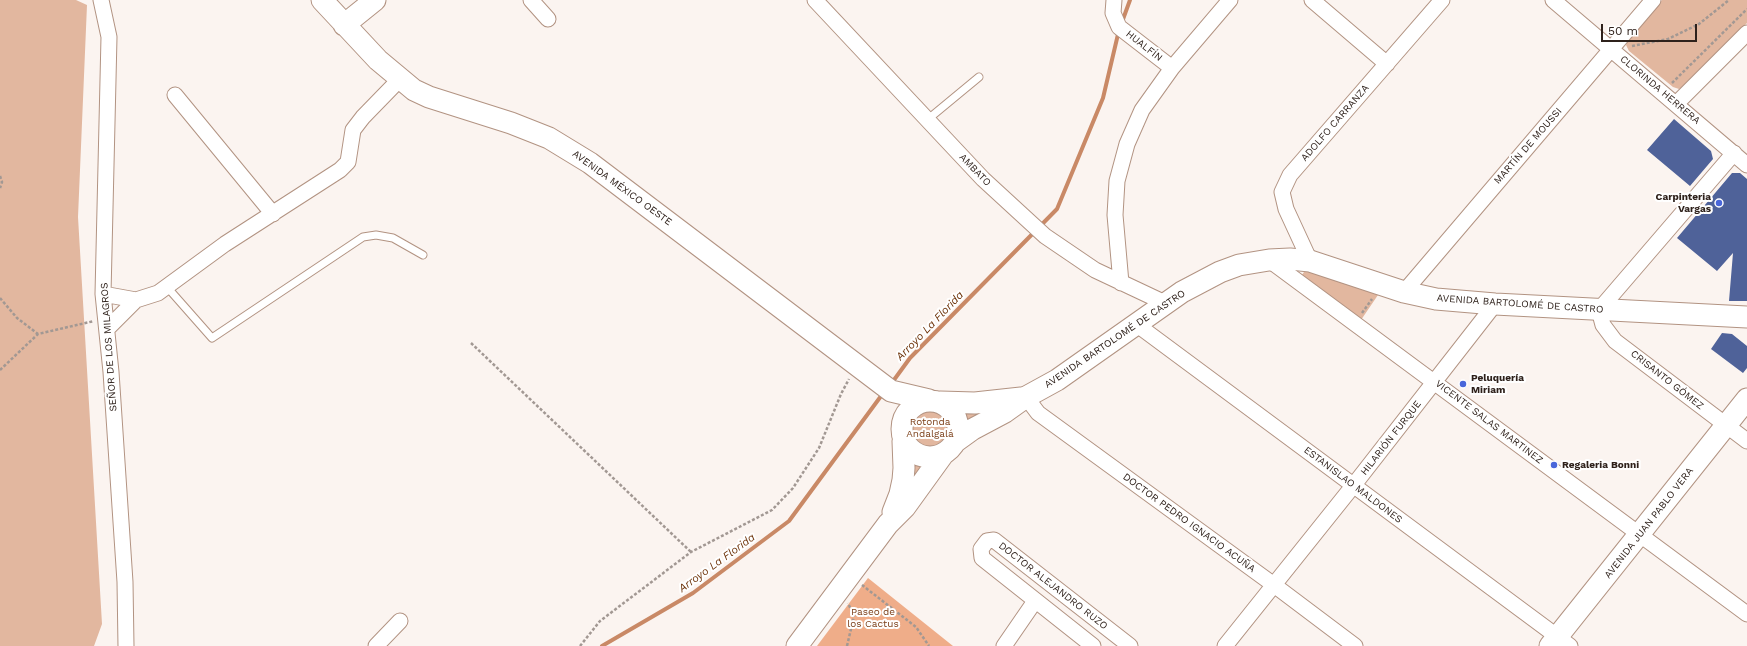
<!DOCTYPE html>
<html>
<head>
<meta charset="utf-8">
<style>
  body { margin:0 }
  #map { position:relative; width:1747px; height:646px; overflow:hidden; background:#fbf4f0; font-family:"Work Sans",sans-serif }
  canvas { display:block }
  .scale { position:absolute; left:1601px; top:24px; width:96px; height:18px; box-sizing:border-box; border:2px solid #2e211b; border-top:0; padding-left:5px; font-size:12px; line-height:14px; white-space:nowrap; color:#2e211b; -webkit-text-stroke:3px #fff; paint-order:stroke }
</style>
</head>
<body>
<div id="map">
<canvas width="1747" height="646"></canvas>
<div class="scale">50 m</div>
</div>
<script>
const ctx = document.querySelector('canvas').getContext('2d');
ctx.lineJoin = 'round';
function paint(path, color) {
  ctx.fillStyle = color;
  ctx.fill(path, 'evenodd');
}
function toPath(rows) {
  const path = new Path2D();
  for (const r of rows) {
    if (r.length === 3) {
      path.moveTo(r[0] + r[2], r[1]);
      path.arc(r[0], r[1], r[2], 0, 2 * Math.PI);
      continue;
    }
    path.moveTo(r[0], r[1]);
    for (let i = 2; i < r.length; i += 2) path.lineTo(r[i], r[i + 1]);
  }
  return path;
}
function strokePath(path, color, width, dash) {
  ctx.strokeStyle = color;
  ctx.lineWidth = width;
  ctx.lineCap = dash ? 'butt' : 'round';
  ctx.setLineDash(dash || []);
  ctx.stroke(path);
}
function write(font, color, halo, rows, align = 'center') {
  ctx.font = font + ' "Work Sans",sans-serif';
  ctx.lineWidth = 4;
  ctx.setLineDash([]);
  ctx.textBaseline = 'middle';
  ctx.strokeStyle = halo;
  ctx.fillStyle = color;
  for (const [text, x, y, turn = 0] of rows) {
    ctx.save();
    ctx.translate(x, y);
    ctx.rotate((+turn || 0) * Math.PI / 180);
    ctx.textAlign = isNaN(turn) ? turn : align;
    if (halo) ctx.strokeText(text, 0, 0);
    ctx.fillText(text, 0, 0);
    ctx.restore();
  }
}
paint(toPath([
  [0,0,76,0,87,5,78,217,102,624,94,646,0,646],
  [1662,0,1747,0,1747,23,1686,85,1679,89,1673,87,1629,51,1626,45,1629,39],
  [1309,271,1380,292,1361,320,1304,278,1302,275,1304,272],
  [1002,406,967,428,962,410],
  [930,428,21],
  [912,460,926,466,910,481]
]), '#e2b79f');
paint(toPath([
  [868,578,953,646,817,646]
]), '#efad89');
strokePath(toPath([
  [1122,22,1130,0],
  [891,384,910,358,1057,209,1103,98,1119,30],
  [602,646,693,593,789,521,884,392]
]), '#c98966', 4);
paint(toPath([
  [1674,119,1711,151,1713,159,1690,186,1647,150],
  [1732,173,1740,173,1747,179,1747,301,1729,301,1733,253,1717,271,1677,238],
  [1722,333,1732,334,1747,346,1747,368,1743,373,1711,349]
]), '#4f6299');
const lane = toPath([
  [927,120,979,77],
  [167,287,212,338,363,237,376,235,393,238,423,255]
]);
const street = toPath([
  [101,0,109,37,103,294,111,372,125,582,126,646],
  [531,0,548,19],
  [815,0,983,179,1045,236,1095,270,1165,303],
  [1114,0,1113,13,1119,27,1172,68],
  [1312,0,1387,64],
  [1553,0,1747,165],
  [175,95,273,214],
  [1676,104,1747,33],
  [1734,153,1599,310,1603,325,1615,341,1747,441],
  [1269,260,1747,614],
  [1310,261,1286,209,1282,192,1290,175,1442,0],
  [1121,283,1115,215,1117,181,1127,144,1142,110,1172,68,1230,0],
  [1404,292,1653,0],
  [103,294,136,300,158,293,225,244,340,170,348,162,353,130,363,117,399,80],
  [1136,324,1570,646],
  [107,329,136,300],
  [1026,397,1038,413,1274,585,1355,646],
  [376,646,400,621],
  [1004,646,1035,601],
  [1093,646,982,558,981,549,987,541,994,540,1130,646],
  [1225,646,1353,486,1495,304]
]);
const secondary = toPath([
  [322,0,378,60,414,90,429,97,511,123,549,138,590,163,891,391,929,400],
  [344,25,375,0],
  [930,429,28],
  [940,402,975,403,1021,398],
  [955,442,973,429,1005,412,1026,397,1057,380,1182,292,1220,272,1239,265,1269,260,1290,259,1310,261,1404,292,1436,299,1495,304,1747,317],
  [893,512,900,494,903,480,904,468,903,441],
  [797,646,888,524,905,507,944,453],
  [1550,646,1747,399]
]);
strokePath(lane, '#b29382', 9);
strokePath(street, '#b29382', 17);
strokePath(secondary, '#b29382', 23);
strokePath(toPath([
  [1632,46,1668,39,1699,24,1729,0],
  [1672,83,1747,9],
  [0,176,2,182,0,188],
  [0,298,17,318,38,334],
  [1362,313,1372,299],
  [471,343,691,552],
  [0,370,38,334,94,321],
  [862,585,916,627,929,646],
  [580,646,600,621,691,552,772,510,793,488,819,448,841,394,849,379],
  [847,646,854,616,848,603]
]), '#a29893', 2.5, [3, 2]);
strokePath(lane, '#fff', 7);
strokePath(street, '#fff', 15);
strokePath(secondary, '#fff', 21);
for (const [x, y, r, color] of [
  [1719,203,4,"#4966da"],
  [1463,384,4,"#4966da"],
  [1554,465,4,"#4966da"]
]) {
  const dot = new Path2D();
  dot.arc(x, y, r, 0, 2 * Math.PI);
  ctx.fillStyle = color;
  ctx.fill(dot);
  strokePath(dot, '#fff', 1.5);
}
write('10px', '#2e211b', '#fff', [
  ["HUALFÍN",1144,46,38],
  ["CLORINDA HERRERA",1660,90,40],
  ["ADOLFO CARRANZA",1335,123,-49],
  ["MARTÍN DE MOUSSI",1528,146,-49],
  ["AMBATO",975,170,46],
  ["AVENIDA MÉXICO OESTE",622,188,36],
  ["AVENIDA BARTOLOMÉ DE CASTRO",1520,304,4],
  ["AVENIDA BARTOLOMÉ DE CASTRO",1115,339,-34],
  ["SEÑOR DE LOS MILAGROS",109,347,-94],
  ["CRISANTO GÓMEZ",1667,380,38],
  ["VICENTE SALAS MARTINEZ",1489,422,37],
  ["HILARIÓN FURQUE",1391,438,-52],
  ["ESTANISLAO MALDONES",1353,485,37],
  ["DOCTOR PEDRO IGNACIO ACUÑA",1189,523,36],
  ["AVENIDA JUAN PABLO VERA",1649,523,-52],
  ["DOCTOR ALEJANDRO RUZO",1053,586,38]
]);
write('bold 10px', '#2e211b', '#fff', [
  ["Carpinteria",1711,197,"right"],
  ["Vargas",1711,209,"right"],
  ["Peluquería",1471,378],
  ["Miriam",1471,390],
  ["Regaleria Bonni",1562,465]
], 'left');
write('10px', '#7c401a', '#fff', [
  ["Rotonda",930,422],
  ["Andalgalá",930,434],
  ["Paseo de",873,612],
  ["los Cactus",873,624]
]);
write('italic 11px', '#6d3208', '#fff', [
  ["Arroyo La Florida",930,326,-46],
  ["Arroyo La Florida",717,563,-36]
]);
</script>
</body>
</html>
